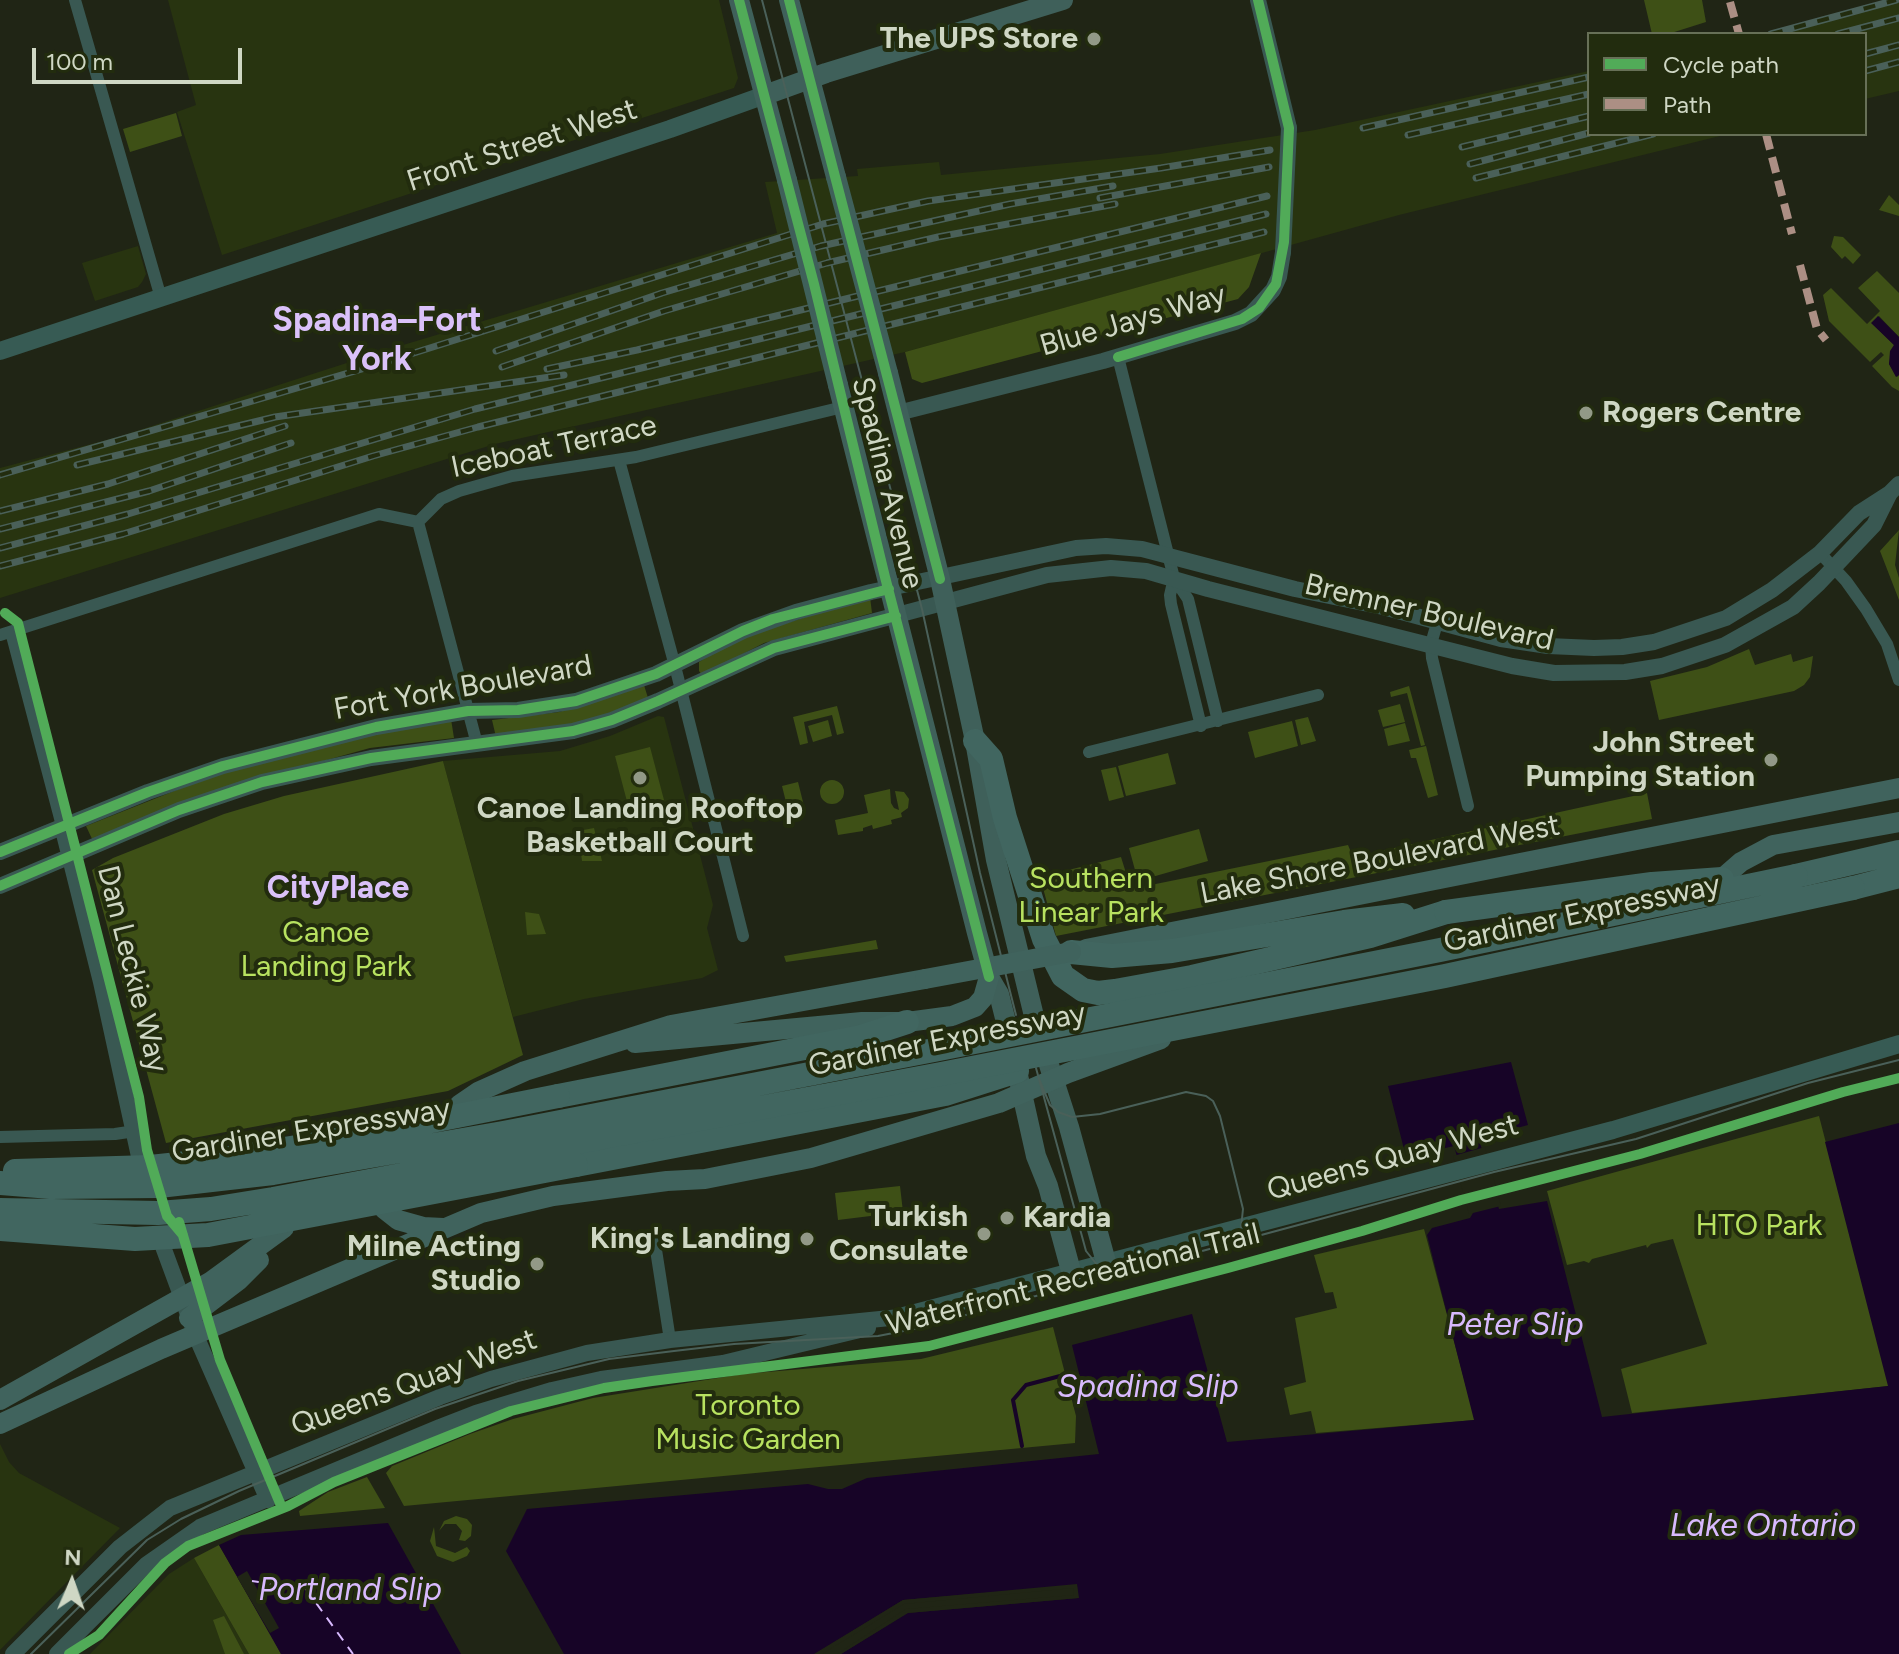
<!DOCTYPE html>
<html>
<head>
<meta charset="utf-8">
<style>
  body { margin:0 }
  #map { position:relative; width:1899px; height:1654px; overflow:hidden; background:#202515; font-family:Figtree,sans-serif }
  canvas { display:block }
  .legend { position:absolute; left:1587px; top:32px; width:280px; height:104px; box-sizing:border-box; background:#222c0e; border:2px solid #677057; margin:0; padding:10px 14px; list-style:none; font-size:24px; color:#cfd7c4 }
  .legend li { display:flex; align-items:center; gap:16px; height:40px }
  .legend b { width:40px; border:2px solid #677057 }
  .north { position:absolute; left:32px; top:1542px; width:80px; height:80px; -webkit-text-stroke:6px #222c0e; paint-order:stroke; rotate:2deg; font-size:22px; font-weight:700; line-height:32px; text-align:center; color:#cfd7c4 }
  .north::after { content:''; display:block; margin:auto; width:28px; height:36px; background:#cfd7c4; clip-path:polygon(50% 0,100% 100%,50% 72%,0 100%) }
  .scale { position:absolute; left:32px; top:48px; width:210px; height:36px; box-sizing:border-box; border:4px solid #cfd7c4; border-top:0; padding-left:10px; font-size:24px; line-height:28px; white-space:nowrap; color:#cfd7c4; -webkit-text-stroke:6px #222c0e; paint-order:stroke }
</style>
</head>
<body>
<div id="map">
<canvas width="1899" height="1654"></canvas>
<ul class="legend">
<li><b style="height:10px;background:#51ab58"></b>Cycle path</li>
<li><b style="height:10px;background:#ac8f84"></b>Path</li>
</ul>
<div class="north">N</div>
<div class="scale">100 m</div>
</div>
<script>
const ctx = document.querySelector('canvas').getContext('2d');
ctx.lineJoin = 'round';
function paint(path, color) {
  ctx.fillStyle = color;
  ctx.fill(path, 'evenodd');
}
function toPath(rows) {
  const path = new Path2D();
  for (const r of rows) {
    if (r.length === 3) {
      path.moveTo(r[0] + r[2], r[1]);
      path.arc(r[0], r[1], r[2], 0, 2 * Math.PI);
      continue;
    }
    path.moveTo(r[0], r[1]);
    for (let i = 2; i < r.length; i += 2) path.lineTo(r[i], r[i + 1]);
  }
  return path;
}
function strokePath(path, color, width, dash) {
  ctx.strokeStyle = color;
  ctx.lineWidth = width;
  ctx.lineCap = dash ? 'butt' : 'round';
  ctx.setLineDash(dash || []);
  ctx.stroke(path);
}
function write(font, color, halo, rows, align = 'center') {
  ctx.font = font + ' Figtree,sans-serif';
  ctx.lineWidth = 8;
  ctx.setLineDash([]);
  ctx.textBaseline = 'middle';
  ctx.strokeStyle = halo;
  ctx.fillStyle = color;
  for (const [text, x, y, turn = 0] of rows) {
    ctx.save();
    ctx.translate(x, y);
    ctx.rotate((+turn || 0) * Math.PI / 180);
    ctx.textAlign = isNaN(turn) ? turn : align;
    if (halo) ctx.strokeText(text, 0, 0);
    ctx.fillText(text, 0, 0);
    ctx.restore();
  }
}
paint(toPath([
  [168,0,719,0,738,78,734,88,222,255,177,112,196,105],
  [1899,2,1899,91,1865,99,1865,34,1774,34],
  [1589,71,1589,134,1728,134,1399,215,905,352,495,444,0,598,0,468,118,437,393,348,777,233,765,182,858,176,857,169,939,162,941,175,1160,154,1315,130],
  [138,246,146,274,142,282,138,287,95,301,82,263],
  [658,716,664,717,713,905,707,928,718,970,702,978,584,999,513,1017,443,761,560,751,610,736],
  [0,1444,9,1462,19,1473,120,1528,0,1650],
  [194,1558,249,1654,90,1654,169,1574]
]), '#283410');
paint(toPath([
  [1644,0,1702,0,1706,22,1668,34,1652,34],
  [176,113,182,136,130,152,123,129],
  [1889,195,1899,205,1899,216,1879,210],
  [1834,236,1843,237,1861,255,1853,264,1845,256,1842,259,1831,247],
  [1261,253,1249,287,1238,299,922,383,912,379,905,352],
  [1877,271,1899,293,1899,337,1879,316,1872,323,1894,345,1889,364,1897,377,1899,375,1899,391,1892,387,1872,366,1884,355,1881,352,1870,362,1829,321,1823,295,1831,288,1867,324,1880,311,1858,288],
  [1899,530,1895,565,1899,578,1899,600,1880,551],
  [870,597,872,613,764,643,702,675,699,671,699,662,736,639],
  [1749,649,1755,665,1791,654,1793,662,1813,656,1810,677,1804,685,1794,691,1659,720,1650,681,1707,667],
  [644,685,648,698,581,724,496,737,492,720,559,712],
  [1409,686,1425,745,1421,746,1407,693,1391,697,1390,692],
  [1400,704,1405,722,1383,727,1378,710],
  [837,706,844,733,837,735,832,715,804,722,808,743,800,745,793,717],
  [1308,717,1316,741,1301,745,1295,720],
  [451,719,454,738,370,748,255,780,93,841,86,826,217,774,383,730],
  [828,720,832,736,813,742,808,726],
  [1292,721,1298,746,1255,758,1248,732],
  [1405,723,1410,741,1388,746,1384,729],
  [1426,746,1438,795,1428,798,1416,758,1411,758,1409,750],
  [650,747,664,800,629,809,615,756],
  [1168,753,1176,784,1126,796,1118,766],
  [443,761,523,1055,448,1091,166,1143,92,870,113,858,224,814,284,796],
  [1116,767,1124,797,1109,801,1101,770],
  [832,792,12],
  [798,782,804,806,788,810,782,786],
  [890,789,891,803,894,808,899,810,895,791,904,792,909,799,908,808,901,813,902,817,891,820,892,824,873,829,872,825,863,828,863,831,838,835,835,820,868,813,864,795],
  [1647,793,1652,819,1056,936,1040,877,1121,857,1131,889,1348,845,1353,857],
  [594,828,602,861,582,861,578,831],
  [1199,829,1208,861,1138,881,1129,848],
  [525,912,539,914,546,934,527,935],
  [876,940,878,949,786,962,784,956],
  [1819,1116,1889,1386,1632,1413,1621,1369,1707,1344,1673,1239,1651,1244,1647,1248,1646,1245,1592,1259,1589,1263,1584,1261,1567,1265,1547,1191],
  [900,1186,903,1212,838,1220,835,1193],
  [1424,1229,1475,1420,1316,1433,1311,1411,1290,1415,1284,1388,1306,1382,1295,1318,1337,1308,1333,1292,1325,1293,1314,1255],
  [1053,1327,1076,1416,1075,1443,404,1506,386,1473,392,1466,470,1434,513,1419,593,1398,743,1374,921,1359],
  [367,1477,385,1508,300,1516,299,1511,328,1492],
  [456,1516,467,1519,472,1525,471,1536,465,1541,459,1540,462,1531,456,1524,445,1524,439,1531,444,1521],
  [434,1527,436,1546,455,1553,467,1547,470,1551,467,1556,453,1562,437,1556,430,1541],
  [219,1545,270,1633,281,1654,249,1654,194,1558],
  [224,1616,244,1654,225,1654,213,1620]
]), '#3e5016');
paint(toPath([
  [1878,316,1899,337,1899,375,1896,377,1889,364,1890,351,1894,345,1871,323],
  [1511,1062,1528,1125,1483,1137,1480,1143,1499,1209,1547,1201,1602,1417,1888,1386,1825,1142,1899,1123,1899,1654,841,1654,907,1613,1078,1598,1077,1585,903,1600,814,1654,564,1654,506,1551,527,1509,808,1484,828,1489,842,1489,867,1478,1099,1454,1072,1345,1192,1314,1227,1442,1474,1420,1427,1235,1432,1228,1470,1218,1473,1213,1454,1146,1406,1157,1388,1086],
  [388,1523,461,1654,281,1654,219,1545,241,1535]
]), '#170427');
paint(toPath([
  [1485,1147,1501,1206,1469,1214,1453,1156],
  [247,1571,279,1628,270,1633,237,1577],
  [1077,1584,1079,1598,908,1613,841,1654,837,1654,906,1609,1074,1595,1073,1588,904,1604,822,1654,815,1654,903,1600]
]), '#202515');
strokePath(toPath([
  [1022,1446,1013,1400,1026,1385,1064,1375]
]), '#170427', 4);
strokePath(toPath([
  [252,1581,306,1589,353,1654]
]), '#d8bafe', 2, [10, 8]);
strokePath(toPath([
  [75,0,161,298],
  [1118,357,1174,578,1188,599,1218,721],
  [619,460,675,666,743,936],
  [418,522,477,744],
  [1820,553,1846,581,1866,609,1887,644,1899,680],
  [1174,578,1170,595,1171,604,1201,726],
  [1437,623,1431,644,1432,658,1468,806],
  [11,632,62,826],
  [0,635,379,514,418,522,441,499,459,491,512,476,636,457,843,407],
  [1089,752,1318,695],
  [0,1137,115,1134,135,1131],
  [654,1237,670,1340]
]), '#395852', 12);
strokePath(toPath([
  [1258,0,1289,128],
  [898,413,1103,361,1235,322,1251,314,1273,290,1279,277,1283,252],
  [62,826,101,982,140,1161],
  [0,852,148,792,223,766,376,727,468,711,518,710,576,701,656,674,743,631,796,612,871,592,1076,548,1106,546,1142,549,1295,589,1383,607,1501,639,1548,646,1594,648,1622,647,1654,642,1726,618,1772,590,1820,553,1859,513,1890,493,1899,484],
  [0,886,179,810,262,782,371,758,573,731,612,720,658,701,774,648,1047,575,1111,568,1146,571,1208,589,1512,666,1554,673,1625,672,1662,666,1725,645,1793,607,1819,583,1874,525,1890,493],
  [162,1244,196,1336,268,1500],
  [13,1654,120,1547,170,1508,440,1397,491,1379,587,1353,670,1340,900,1317],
  [57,1654,147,1564,200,1527,440,1427,476,1413,552,1390,601,1379,723,1363,868,1328]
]), '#395852', 16);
strokePath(toPath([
  [0,351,670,129,765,95],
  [900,1317,1613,1130,1899,1044]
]), '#375b54', 18);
strokePath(toPath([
  [739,0,787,180],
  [789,0,836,177],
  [765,95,826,73,1063,0],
  [888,373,940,579,975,741,996,860,1033,1012],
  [838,385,977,933,989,977,999,994,1005,1018],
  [1049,1065,1069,1127,1106,1262],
  [1017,1071,1036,1156,1048,1186,1071,1271]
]), '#3f605a', 20);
strokePath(toPath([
  [1710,889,1741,862,1773,845,1899,822],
  [1086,949,1899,788],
  [635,1043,862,1022,907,1022,952,1016,975,1007,983,998,989,977],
  [459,1105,478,1092,525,1071,671,1025,925,979],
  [384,1209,398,1220,423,1227,443,1228],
  [189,1318,239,1280,259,1260],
  [0,1400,210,1282,284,1228],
  [0,1424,161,1349,481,1213,553,1196,667,1181,705,1179,811,1158,999,1103,1068,1073,1161,1039]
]), '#40635d', 20);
strokePath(toPath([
  [975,741,991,759,1005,818,1044,939,1063,976,1083,990,1098,993,1115,991,1192,977,1370,936,1446,912],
  [1796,876,1899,852],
  [1853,888,1899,876],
  [1071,952,1112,956,1172,951,1344,922,1403,915],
  [558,1096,861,1037,907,1022],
  [576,1165,945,1094,1017,1071]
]), '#416660', 24);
strokePath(toPath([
  [762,0,922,609,980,873,1016,1015],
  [1036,1068,1086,1251,1098,1266,1109,1271,1121,1271],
  [1039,1079,1050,1105,1058,1112,1072,1117,1100,1114,1186,1092,1206,1096,1213,1101,1220,1116,1243,1209,1241,1228,1231,1246],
  [31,1654,147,1540,181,1519,239,1491,435,1409,518,1381,609,1359,674,1351,734,1344,878,1336,914,1329,1494,1172,1636,1139,1808,1083,1899,1060]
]), '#4a6059', 2);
const rail = toPath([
  [1771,34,1896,0],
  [1838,34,1899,18],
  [1865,54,1899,45],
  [1865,71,1899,62],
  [1363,128,1589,77],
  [1408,135,1589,94],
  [1462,147,1589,116],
  [1470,164,1589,133],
  [1476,178,1653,134],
  [1100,198,1269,167],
  [496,351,662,293,821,246,1010,204,1113,186],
  [502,367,664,311,827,263,938,237,1115,204],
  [547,369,637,350,1267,196],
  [77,465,275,417,564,375],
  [0,475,379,364,823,224,928,201,1161,168,1270,150],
  [0,511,108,484,285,426],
  [0,529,149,491,291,443],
  [0,548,128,514,475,409,1266,214],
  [0,566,123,534,373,456,478,427,1264,232]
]);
strokePath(rail, '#4a6059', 7);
strokePath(rail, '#222c0e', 4, [12]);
strokePath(toPath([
  [1283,252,1289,128]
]), '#395852', 16);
strokePath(toPath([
  [836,177,888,373],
  [787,180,838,385]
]), '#3f605a', 20);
strokePath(toPath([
  [925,979,1071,952]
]), '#40635d', 20);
strokePath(toPath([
  [1446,912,1652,884,1722,879],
  [15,1171,150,1167,216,1160,321,1143,558,1096],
  [0,1183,51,1187,159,1186,273,1173,503,1133,934,1050,1440,950,1796,876],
  [0,1210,158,1213,211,1209,273,1199,941,1074,1445,976,1853,888],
  [0,1229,135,1239,208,1235,576,1165]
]), '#416660', 24);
strokePath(toPath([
  [1730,2,1739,34],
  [1766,134,1792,234],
  [1800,265,1817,329,1826,340]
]), '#ac8f84', 8, [16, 8]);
strokePath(toPath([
  [739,0,814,284,885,577,989,977],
  [789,0,940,579],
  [1118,357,1242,319,1259,308,1276,284,1284,242,1289,128,1258,0],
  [5,613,18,623,22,639,139,1097,147,1150,167,1216,183,1235],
  [0,852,148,792,223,766,376,727,468,711,518,710,576,701,656,674,743,631,773,619,889,589],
  [0,886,179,810,262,782,371,758,573,731,612,720,658,701,774,648,896,616],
  [179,1222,220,1360,282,1508],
  [69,1654,99,1635,165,1563,188,1546,288,1506,334,1482,511,1411,604,1388,652,1381,929,1346,1228,1268,1362,1231,1461,1200,1640,1154,1843,1092,1899,1078]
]), '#51ab58', 10);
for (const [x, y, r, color] of [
  [1094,39,8,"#929987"],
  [1586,413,8,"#929987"],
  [1771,760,8,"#929987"],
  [640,778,8,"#929987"],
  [1007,1218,8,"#929987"],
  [984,1234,8,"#929987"],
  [807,1239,8,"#929987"],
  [537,1264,8,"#929987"]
]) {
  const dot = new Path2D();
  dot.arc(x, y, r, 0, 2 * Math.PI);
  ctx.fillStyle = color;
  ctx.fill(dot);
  strokePath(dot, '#222c0e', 3);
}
write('bold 30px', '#cfd7c4', '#222c0e', [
  ["The UPS Store",1078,39],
  ["Rogers Centre",1602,413,"left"],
  ["John Street",1755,743],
  ["Pumping Station",1755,777],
  ["Canoe Landing Rooftop",640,809,"center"],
  ["Basketball Court",640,843,"center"],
  ["Turkish",968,1217],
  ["Consulate",968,1251],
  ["Kardia",1023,1218,"left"],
  ["King's Landing",791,1239],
  ["Milne Acting",521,1247],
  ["Studio",521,1281]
], 'right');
write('30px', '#cfd7c4', '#222c0e', [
  ["Front Street West",522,146,-18],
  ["Blue Jays Way",1133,321,-16],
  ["Iceboat Terrace",554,447,-12],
  ["Spadina Avenue",887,483,76],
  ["Bremner Boulevard",1429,613,13],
  ["Fort York Boulevard",463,688,-10],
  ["Lake Shore Boulevard West",1380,860,-11],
  ["Gardiner Expressway",1582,914,-12],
  ["Dan Leckie Way",132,969,76],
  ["Gardiner Expressway",947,1040,-11],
  ["Gardiner Expressway",311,1131,-9],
  ["Queens Quay West",1393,1158,-15],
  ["Waterfront Recreational Trail",1073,1280,-14],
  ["Queens Quay West",414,1383,-20]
]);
write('30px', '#b8e260', '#222c0e', [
  ["Southern",1091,879],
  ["Linear Park",1091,913],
  ["Canoe",326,933],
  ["Landing Park",326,967],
  ["HTO Park",1759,1226],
  ["Toronto",748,1406],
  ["Music Garden",748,1440]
]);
write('bold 32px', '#dac1f9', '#222c0e', [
  ["CityPlace",338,889]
]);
write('italic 32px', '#d8bafe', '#222c0e', [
  ["Peter Slip",1515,1326],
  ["Spadina Slip",1148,1388],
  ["Lake Ontario",1763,1527],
  ["Portland Slip",350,1591]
]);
write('bold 34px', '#dac1f9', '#222c0e', [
  ["Spadina–Fort",377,321],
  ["York",377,360]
]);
</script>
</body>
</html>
